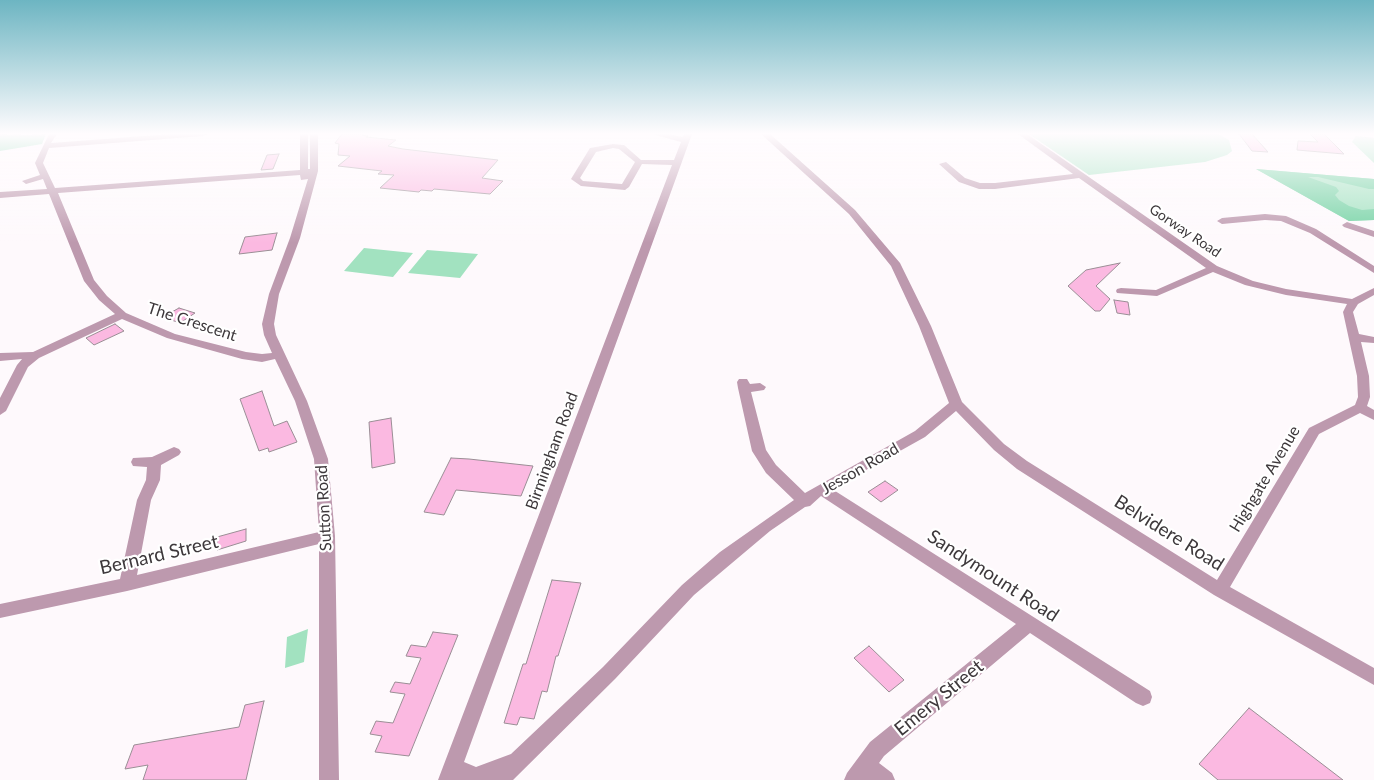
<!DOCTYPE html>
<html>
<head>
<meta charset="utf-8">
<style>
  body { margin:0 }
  canvas { display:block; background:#fef9fc }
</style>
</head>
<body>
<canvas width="1374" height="780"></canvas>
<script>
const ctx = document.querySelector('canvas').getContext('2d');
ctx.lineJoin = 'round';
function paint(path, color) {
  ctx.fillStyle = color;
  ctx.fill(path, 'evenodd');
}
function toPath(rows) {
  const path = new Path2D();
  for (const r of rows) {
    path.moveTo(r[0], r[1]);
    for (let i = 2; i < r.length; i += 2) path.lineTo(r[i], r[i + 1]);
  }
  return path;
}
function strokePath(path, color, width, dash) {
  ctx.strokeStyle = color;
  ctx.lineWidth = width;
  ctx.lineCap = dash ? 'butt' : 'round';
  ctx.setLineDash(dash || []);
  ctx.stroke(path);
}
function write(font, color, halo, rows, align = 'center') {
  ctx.font = font + ' Lato,sans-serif';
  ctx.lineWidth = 4.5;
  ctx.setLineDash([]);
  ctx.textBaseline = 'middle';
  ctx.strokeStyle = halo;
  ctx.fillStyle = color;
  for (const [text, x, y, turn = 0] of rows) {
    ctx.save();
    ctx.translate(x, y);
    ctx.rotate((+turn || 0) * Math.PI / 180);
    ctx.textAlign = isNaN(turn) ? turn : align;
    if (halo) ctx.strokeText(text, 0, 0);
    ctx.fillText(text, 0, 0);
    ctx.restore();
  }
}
paint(toPath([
  [1029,134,1219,134,1229,140,1232,151,1227,155,1205,162,1089,175],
  [1356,136,1374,138,1374,163,1352,142],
  [1256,169,1374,179,1374,220,1349,221],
  [364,248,413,253,393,277,344,271],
  [427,250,478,254,460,278,408,273],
  [308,629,304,662,285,668,287,637]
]), '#a2e2c0');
paint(toPath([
  [0,134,28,135,46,134,42,144,0,151],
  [1256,169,1374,179,1374,189,1369,189,1318,177,1308,177,1336,187,1339,191,1335,195,1339,200,1349,206,1362,210,1374,209,1374,220,1349,221]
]), '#73d2a3');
const building = toPath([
  [342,134,363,134,362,135,368,136,366,137,396,140,388,146,403,149,498,160,482,178,503,181,490,194,434,189,432,191,421,190,419,192,380,188,394,175,378,174,382,171,338,166,350,156,338,155,339,144,335,143,342,134],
  [1239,134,1252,134,1268,152,1252,151,1239,134],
  [1310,134,1324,134,1344,154,1297,150,1298,141,1318,142,1310,134],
  [279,154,273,169,261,170,267,155,279,154],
  [277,233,272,250,239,254,245,237,277,233],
  [1120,263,1096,286,1110,299,1100,311,1095,311,1068,286,1086,270,1120,263],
  [1114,300,1128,302,1130,315,1117,313,1114,300],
  [179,308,195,313,180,323,163,317,179,308],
  [115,324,124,331,94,345,86,338,115,324],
  [262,391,274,426,287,421,297,442,269,452,268,448,259,451,240,399,262,391],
  [391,418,395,463,372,468,369,422,391,418],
  [451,458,469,459,533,466,521,496,456,490,444,515,424,512,451,458],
  [885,481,898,490,881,502,868,492,885,481],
  [246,529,246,541,217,550,217,537,246,529],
  [552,580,581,583,558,656,556,656,547,692,542,691,534,719,520,717,517,725,504,723,523,664,526,664,552,580],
  [433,632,458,635,409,756,375,752,382,736,370,734,376,721,393,723,405,694,390,692,395,682,410,684,421,658,406,656,411,645,426,647,433,632],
  [869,646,904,680,889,692,854,658,869,646],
  [264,701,246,780,143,780,148,765,125,769,134,745,239,727,245,705,264,701],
  [1249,708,1343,780,1218,780,1199,764,1249,708]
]);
paint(building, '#fbb9e1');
strokePath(building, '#9a8e95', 1);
paint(toPath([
  [49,134,57,134,51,143,171,134,207,134,203,136,49,148,43,163,55,188,300,170,300,134,308,134,308,169,310,169,310,134,318,134,318,171,300,238,279,294,274,324,276,335,307,401,328,459,335,536,339,780,319,780,319,544,127,591,0,618,0,604,120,579,137,500,146,480,147,467,133,466,131,462,133,458,152,457,174,447,179,449,181,452,179,455,161,465,160,480,151,500,137,575,319,532,314,459,295,401,275,359,262,362,242,359,167,338,122,319,39,358,28,367,6,411,0,415,0,398,17,365,22,359,0,361,0,353,33,352,115,314,99,300,84,281,49,194,0,198,0,192,47,189,43,179,26,184,22,181,40,175,35,163,49,134],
  [300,175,301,180,308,179,290,238,269,294,262,324,264,335,272,353,262,354,246,352,175,334,126,313,107,296,94,280,58,193,300,175],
  [652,134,668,134,683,137,684,134,692,134,464,762,476,767,511,754,603,667,682,585,720,552,794,500,766,473,752,451,738,388,737,382,739,379,747,379,750,384,760,383,766,387,764,390,751,392,766,450,776,465,805,493,915,431,949,403,919,326,891,266,849,214,761,134,770,134,855,210,900,263,931,326,962,402,1004,444,1027,461,1217,580,1309,428,1355,405,1358,397,1357,376,1343,312,1347,304,1286,295,1245,285,1213,272,1157,296,1117,293,1116,291,1117,289,1121,288,1156,290,1206,268,1079,178,995,189,979,189,959,182,939,164,946,162,965,178,980,183,995,183,1073,174,1018,134,1027,134,1217,266,1253,281,1286,289,1352,299,1374,288,1374,295,1358,304,1353,312,1359,334,1374,337,1374,343,1361,342,1369,376,1370,397,1367,406,1374,410,1374,420,1360,413,1319,434,1230,587,1374,668,1374,685,1214,595,1017,469,994,450,956,411,925,437,832,489,1150,691,1152,697,1150,703,1143,706,1136,703,1030,633,884,756,879,763,892,773,895,780,844,780,847,773,870,742,1016,624,821,496,810,506,805,507,770,531,694,595,615,679,513,780,438,780,672,165,642,164,629,187,625,190,581,186,571,179,590,148,613,144,624,145,641,160,674,160,681,142,652,134],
  [613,148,619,149,635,162,622,184,583,181,580,178,596,152,613,148],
  [1265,214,1286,216,1316,229,1374,266,1374,273,1310,233,1281,221,1265,220,1222,224,1217,221,1222,218,1265,214],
  [1347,222,1374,231,1374,237,1344,227,1342,225,1347,222]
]), '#bd99ae');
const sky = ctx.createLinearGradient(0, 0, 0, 243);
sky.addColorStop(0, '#6db5c2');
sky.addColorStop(0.55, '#fffcfe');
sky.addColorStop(1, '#fffcfe00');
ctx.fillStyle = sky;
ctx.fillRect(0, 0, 1374, 243);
write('14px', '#3d383b', '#fff', [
  ["Gorway Road",1185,231,34]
]);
write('16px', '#3d383b', '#fff', [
  ["The Crescent",192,322,18],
  ["Birmingham Road",552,451,-70],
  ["Jesson Road",860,469,-30],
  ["Highgate Avenue",1265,479,-59],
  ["Sutton Road",324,508,-93]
]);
write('19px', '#3d383b', '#fff', [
  ["Belvidere Road",1169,533,32],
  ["Bernard Street",159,555,-13],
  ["Sandymount Road",993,576,33],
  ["Emery Street",939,698,-39]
]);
</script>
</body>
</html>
